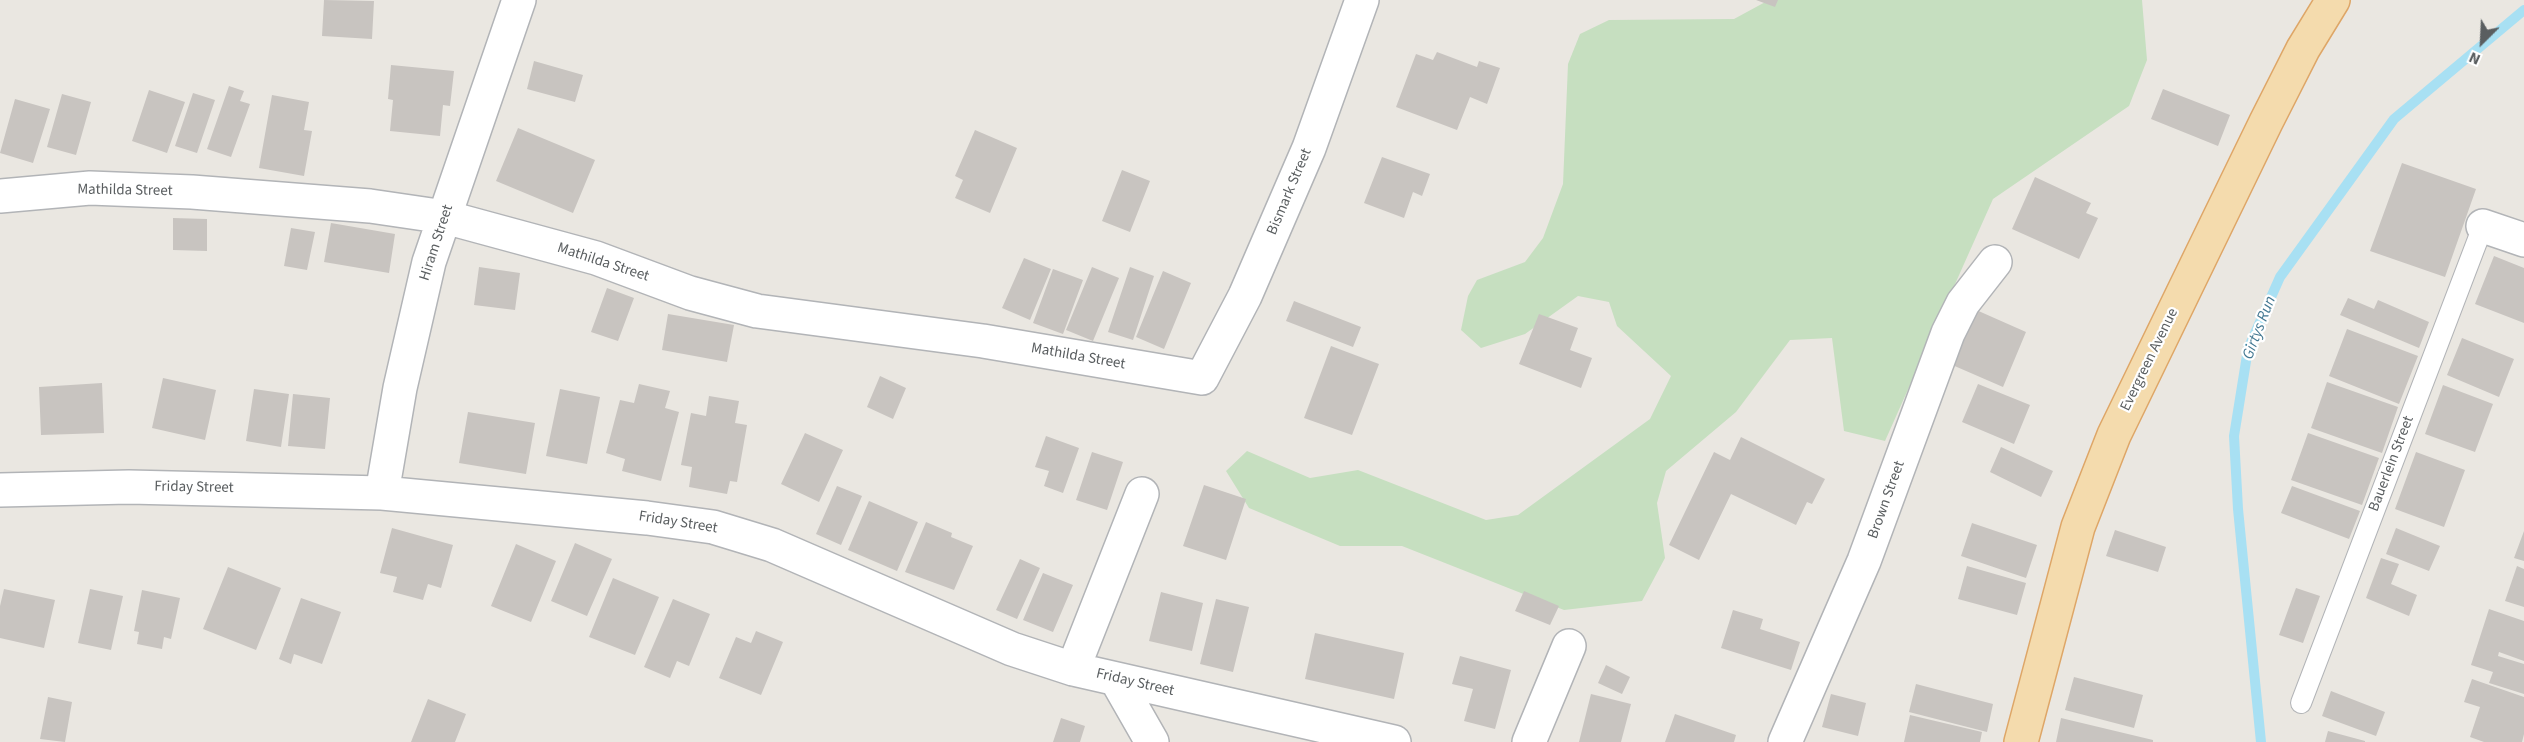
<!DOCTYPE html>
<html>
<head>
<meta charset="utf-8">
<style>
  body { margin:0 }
  #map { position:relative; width:2524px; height:742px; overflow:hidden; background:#eae7e1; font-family:"Source Sans 3",sans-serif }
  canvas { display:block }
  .north { position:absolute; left:2452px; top:12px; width:60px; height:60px; -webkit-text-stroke:4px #fff; paint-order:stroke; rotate:204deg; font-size:16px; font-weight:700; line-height:24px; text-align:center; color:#5a5e60 }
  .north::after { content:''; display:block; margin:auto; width:21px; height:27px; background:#5a5e60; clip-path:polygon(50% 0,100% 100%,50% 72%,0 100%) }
</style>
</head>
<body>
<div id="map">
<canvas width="2524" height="742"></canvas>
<div class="north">N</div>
</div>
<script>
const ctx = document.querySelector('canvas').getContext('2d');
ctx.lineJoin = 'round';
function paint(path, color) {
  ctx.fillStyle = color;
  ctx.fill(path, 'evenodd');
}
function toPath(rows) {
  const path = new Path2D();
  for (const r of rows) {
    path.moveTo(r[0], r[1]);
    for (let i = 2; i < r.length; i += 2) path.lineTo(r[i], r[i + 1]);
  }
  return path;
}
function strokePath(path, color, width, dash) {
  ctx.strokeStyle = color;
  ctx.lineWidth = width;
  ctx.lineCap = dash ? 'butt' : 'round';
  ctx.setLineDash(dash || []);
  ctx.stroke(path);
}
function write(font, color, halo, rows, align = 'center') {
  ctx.font = font + ' "Source Sans 3",sans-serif';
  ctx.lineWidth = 4.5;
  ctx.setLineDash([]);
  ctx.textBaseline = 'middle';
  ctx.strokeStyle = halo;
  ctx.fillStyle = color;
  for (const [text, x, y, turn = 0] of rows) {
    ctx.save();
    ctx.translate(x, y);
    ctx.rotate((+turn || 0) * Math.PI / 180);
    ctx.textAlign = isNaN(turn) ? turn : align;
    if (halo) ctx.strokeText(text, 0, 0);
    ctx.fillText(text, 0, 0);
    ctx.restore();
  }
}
paint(toPath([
  [1769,0,2142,0,2147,60,2129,106,1993,199,1885,441,1844,431,1832,338,1790,340,1736,412,1666,471,1657,503,1665,558,1642,601,1564,610,1402,546,1340,546,1249,508,1226,471,1247,451,1310,478,1358,470,1486,520,1518,515,1650,419,1671,376,1617,326,1609,302,1578,296,1525,334,1481,348,1461,330,1468,296,1477,280,1525,262,1543,238,1563,184,1568,64,1580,34,1609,20,1734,19]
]), '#c6dfc0');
strokePath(toPath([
  [2261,742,2238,509,2234,436,2248,349,2280,277,2394,119,2524,10]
]), '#a8e0f3', 10);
paint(toPath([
  [324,0,374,1,372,39,322,36],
  [1756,0,1778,0,1775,7],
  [1437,52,1477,67,1479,61,1500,68,1487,104,1470,97,1457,130,1396,107,1416,54,1433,60],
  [534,61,583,75,575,102,527,89],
  [391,65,454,71,450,106,443,105,440,136,390,131,393,100,388,99],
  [229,86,244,91,240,101,250,104,231,157,207,149],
  [2163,89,2230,115,2218,146,2151,119],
  [149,90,185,102,167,153,132,141],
  [193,93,215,100,197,153,175,146],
  [62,94,91,102,76,155,47,147],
  [272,95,309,102,304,130,312,131,304,176,259,168],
  [15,99,50,109,33,163,0,153],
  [518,128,595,160,573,213,496,181],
  [975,130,1017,148,990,213,955,198,963,180,955,176],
  [1382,157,1430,174,1422,196,1413,192,1404,218,1364,203],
  [2402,163,2476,189,2445,277,2370,251],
  [1122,170,1150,181,1130,232,1102,221],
  [2035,177,2091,203,2086,213,2098,218,2079,259,2012,229],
  [173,218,207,219,207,251,173,250],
  [331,223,395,234,389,273,324,262],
  [291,228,315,232,307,270,284,266],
  [2494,256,2524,268,2524,323,2475,304],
  [1024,258,1051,269,1030,320,1002,308],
  [479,267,520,273,515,310,474,305],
  [1092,267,1119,278,1093,341,1066,330],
  [1130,267,1154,276,1133,340,1108,332],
  [1053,269,1083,280,1063,334,1033,323],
  [1163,271,1191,283,1164,349,1136,337],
  [607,288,634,298,618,341,591,332],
  [2348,298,2374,309,2378,300,2429,322,2419,348,2340,315],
  [1294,301,1361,327,1353,347,1286,321],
  [1974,309,2026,332,2003,387,1950,364],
  [668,314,734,325,727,362,662,350],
  [1539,314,1578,328,1570,350,1592,358,1581,388,1519,364],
  [2347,329,2418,356,2399,404,2329,376],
  [2462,338,2514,359,2499,397,2447,375],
  [1331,346,1379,364,1352,435,1304,418],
  [880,376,906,388,893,419,867,407],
  [163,378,216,390,205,440,152,428],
  [2327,382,2398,407,2382,453,2311,428],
  [102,383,104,433,41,435,39,387],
  [639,384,670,391,665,408,679,412,661,481,622,471,625,459,606,453,620,400,634,403],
  [1978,384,2030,405,2014,444,1962,422],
  [2443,385,2493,404,2475,452,2425,434],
  [254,389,289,394,281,447,246,441],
  [560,389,600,397,587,464,546,456],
  [293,394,330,398,325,449,288,446],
  [709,396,739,401,735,423,747,425,737,482,730,481,727,494,689,487,692,467,681,465,691,413,706,416],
  [468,412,535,423,526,474,459,463],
  [805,433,843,450,819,502,781,484],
  [2308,433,2379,458,2362,505,2291,480],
  [1046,436,1079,448,1063,493,1044,486,1049,471,1035,467],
  [1741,437,1825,479,1812,504,1807,502,1796,525,1731,494,1699,560,1669,545,1714,452,1730,460],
  [2001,447,2053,471,2041,497,1990,472],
  [1092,452,1123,462,1107,510,1076,500],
  [2416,452,2465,470,2444,527,2395,509],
  [1204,485,1246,499,1226,560,1183,546],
  [837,486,862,496,841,545,816,534],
  [2292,486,2360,511,2349,539,2281,513],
  [869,501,918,522,897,571,848,550],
  [926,522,952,533,951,537,973,546,954,590,905,572],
  [1972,523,2037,545,2026,578,1961,556],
  [392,528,453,545,441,588,428,584,423,600,393,592,397,577,380,573],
  [2396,528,2440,546,2429,571,2386,554],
  [2115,530,2166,547,2158,572,2106,556],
  [2524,531,2524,561,2514,558],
  [575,543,612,559,587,616,551,601],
  [516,544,556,561,531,622,491,606],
  [2381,558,2399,564,2391,584,2417,595,2409,616,2366,598],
  [1020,559,1040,568,1017,619,996,610],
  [1967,566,2026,583,2017,615,1958,599],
  [2517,566,2524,569,2524,607,2505,601],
  [228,567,281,588,256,650,203,629],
  [1043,573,1073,585,1053,632,1023,620],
  [613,578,659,597,635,655,589,637],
  [2296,588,2320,596,2303,643,2279,635],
  [4,589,55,600,44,648,0,638,0,606],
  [90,589,123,596,111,650,78,643],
  [142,590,180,598,171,639,164,637,162,649,137,644,139,632,134,631],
  [1524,591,1559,606,1550,625,1515,611],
  [1161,592,1203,603,1192,651,1149,641],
  [301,598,341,612,322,664,294,654,291,664,279,659],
  [673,599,710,614,689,666,677,661,670,678,644,667],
  [1216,599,1249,607,1233,672,1200,664],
  [2489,609,2524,621,2524,661,2499,652,2498,656,2524,664,2524,694,2489,683,2493,672,2471,665],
  [1733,610,1763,619,1760,629,1800,642,1791,670,1721,648],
  [756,631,783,642,761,695,719,678,736,637,751,643],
  [1315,633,1404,653,1394,699,1305,679],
  [1460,656,1511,670,1495,729,1464,721,1473,689,1452,684],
  [1606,665,1630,677,1622,694,1598,683],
  [2074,677,2143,695,2134,728,2065,710],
  [2472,679,2524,697,2524,734,2522,742,2484,742,2470,737,2480,707,2464,702],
  [1916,684,1993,704,1987,732,1909,712],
  [2331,691,2385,712,2376,736,2322,716],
  [1591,694,1631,704,1621,742,1579,742],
  [1831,694,1866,703,1858,736,1822,727],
  [48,697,72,702,65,742,40,739],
  [428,699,466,714,455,742,411,742],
  [1675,714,1736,735,1734,742,1665,742],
  [1910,715,1982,732,1980,742,1904,742],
  [1061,718,1085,726,1080,742,1053,742],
  [2061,718,2153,740,2153,742,2056,742],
  [2328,731,2365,741,2365,742,2325,742]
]), '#c8c4c0');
const lane = toPath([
  [2301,703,2483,226]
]);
const street = toPath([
  [0,196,90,188,192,192,370,206,445,217,596,258,690,293,757,311,983,341,1202,378,1245,296,1309,148,1362,0],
  [2483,226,2524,240],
  [0,490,129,487,382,493,647,518,713,527,772,545,1012,649,1073,669,1394,742],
  [382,493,400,388,429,262,519,0],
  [1073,669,1142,494],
  [1116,679,1152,742],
  [1529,742,1569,646],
  [1785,742,1864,561,1948,333,1963,303,1995,262]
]);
const primary = toPath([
  [2021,742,2078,527,2114,435,2266,122,2303,49,2333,0]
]);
strokePath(lane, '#b2b4b7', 22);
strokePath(street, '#b2b4b7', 36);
strokePath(primary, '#dea667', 36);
strokePath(lane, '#fff', 20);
strokePath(street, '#fff', 33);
strokePath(primary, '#f4dbad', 33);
write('15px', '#5a5e60', '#fff', [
  ["Mathilda Street",125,191,1],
  ["Bismark Street",1290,192,-67],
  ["Hiram Street",437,243,-72],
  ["Mathilda Street",603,263,18],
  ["Mathilda Street",1078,357,10],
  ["Evergreen Avenue",2150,360,-64],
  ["Bauerlein Street",2392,464,-69],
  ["Friday Street",194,488,1],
  ["Brown Street",1887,500,-70],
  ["Friday Street",678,523,9],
  ["Friday Street",1135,683,13]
]);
write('italic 16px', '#437892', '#fff', [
  ["Girtys Run",2260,328,-69]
]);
</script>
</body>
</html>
